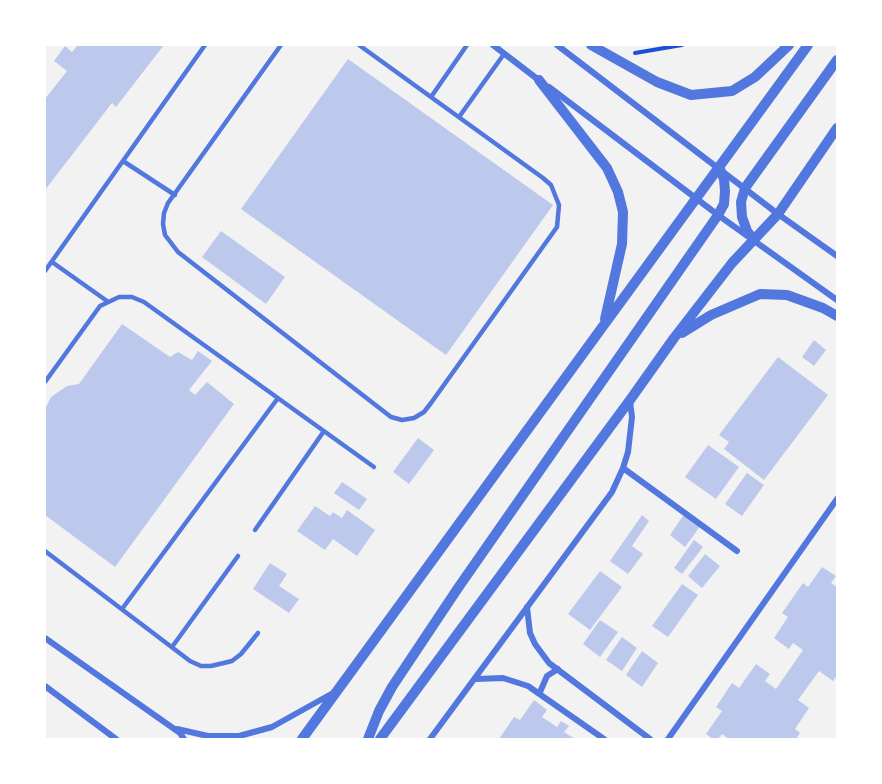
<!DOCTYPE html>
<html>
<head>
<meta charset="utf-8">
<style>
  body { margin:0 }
  #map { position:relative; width:882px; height:784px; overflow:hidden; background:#f2f2f2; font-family:Mulish,sans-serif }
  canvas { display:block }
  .frame { position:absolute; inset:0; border:46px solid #fff; pointer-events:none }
</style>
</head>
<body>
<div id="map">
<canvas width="882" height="784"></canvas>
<div class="frame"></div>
</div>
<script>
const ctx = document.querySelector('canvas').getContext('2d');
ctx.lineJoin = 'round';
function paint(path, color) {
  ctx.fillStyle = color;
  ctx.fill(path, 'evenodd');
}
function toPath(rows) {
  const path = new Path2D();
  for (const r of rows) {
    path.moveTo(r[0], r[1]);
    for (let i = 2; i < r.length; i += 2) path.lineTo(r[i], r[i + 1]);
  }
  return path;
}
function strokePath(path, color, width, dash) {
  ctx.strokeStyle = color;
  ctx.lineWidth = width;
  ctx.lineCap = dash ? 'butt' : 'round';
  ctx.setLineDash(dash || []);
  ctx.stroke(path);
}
paint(toPath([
  [78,45,164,45,116,107,112,103,45,190,45,99,67,71,54,61,65,46,72,52],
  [348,59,553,205,446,355,241,209],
  [221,231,285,277,266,304,202,257],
  [122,324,170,357,178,352,192,360,198,351,212,361,189,390,195,395,207,382,234,404,115,567,45,515,45,409,51,397,67,386,79,384],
  [814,340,826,350,814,366,802,357],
  [778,357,828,395,764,480,724,449,729,442,719,435],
  [418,438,434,450,409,484,393,472],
  [708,445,739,467,716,499,685,477],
  [747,473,764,485,742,516,725,504],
  [342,482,367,499,359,510,334,493],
  [315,506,330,516,333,512,342,518,347,510,375,530,357,556,333,539,325,550,297,531],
  [685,513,701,525,685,547,670,535],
  [642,515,649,521,632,546,643,554,628,574,610,561],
  [694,540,703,547,682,574,674,568],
  [705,554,720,566,702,588,688,576],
  [270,563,287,574,279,586,299,599,289,613,253,589],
  [822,567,836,576,831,583,837,587,837,675,833,681,819,671,798,700,809,708,795,729,800,733,796,739,729,739,722,734,718,739,713,739,706,734,722,711,716,707,732,683,739,688,756,664,770,674,765,681,776,689,803,650,793,643,789,649,774,638,788,617,782,613,803,583,808,587],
  [600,571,622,587,590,630,568,614],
  [682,584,698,595,668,637,652,626],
  [600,620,618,632,600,657,583,644],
  [622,637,637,648,622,671,606,660],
  [642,651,658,663,642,687,626,675],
  [534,700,547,710,542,717,557,727,561,721,569,726,564,732,575,739,499,739,514,717,520,720]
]), '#bdc9ec');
strokePath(toPath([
  [635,53,682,45]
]), '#1d4ed8', 4);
strokePath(toPath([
  [281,45,168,203,164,213,163,224,165,235,178,252,391,417,402,420,414,418,424,412,431,403,557,227,559,205,551,185,543,178,359,45],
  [431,97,467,45],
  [459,117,504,54],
  [123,161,175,195],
  [52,262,107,301],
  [45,271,205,45],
  [45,382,100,306,119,297,132,297,144,302,374,467],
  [255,530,324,431],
  [45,551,190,661,201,666,211,666,232,661,241,654,258,633],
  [122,609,278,398],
  [172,647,238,556]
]), '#5277de', 4.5);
strokePath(toPath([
  [493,45,540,81],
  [557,45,778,214,837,256],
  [549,87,718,215,837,300],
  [623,468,737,551],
  [527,607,530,633,535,644,549,663,650,739],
  [45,638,180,733,184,739],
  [476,679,503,678,528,686,604,739],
  [45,686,116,739],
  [540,692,547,676,558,669],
  [177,729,208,736,239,736,272,727,333,693],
  [430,739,612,492,623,468,628,452,632,417,630,401],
  [668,739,837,499]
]), '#5277de', 6);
strokePath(toPath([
  [591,45,657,82,691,95,732,91,755,77,789,45],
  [539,80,607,168,618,192,623,212,622,244,605,319],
  [754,240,747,231,742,217,741,202,745,188,837,60],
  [682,333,711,315,760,294,787,295,823,308,837,316],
  [302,739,808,45],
  [368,739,379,711,392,687,458,588,718,215,724,204,725,191,724,179,719,167],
  [380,739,630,400,674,338,732,263,778,214,837,128]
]), '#5277de', 10);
</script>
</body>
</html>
